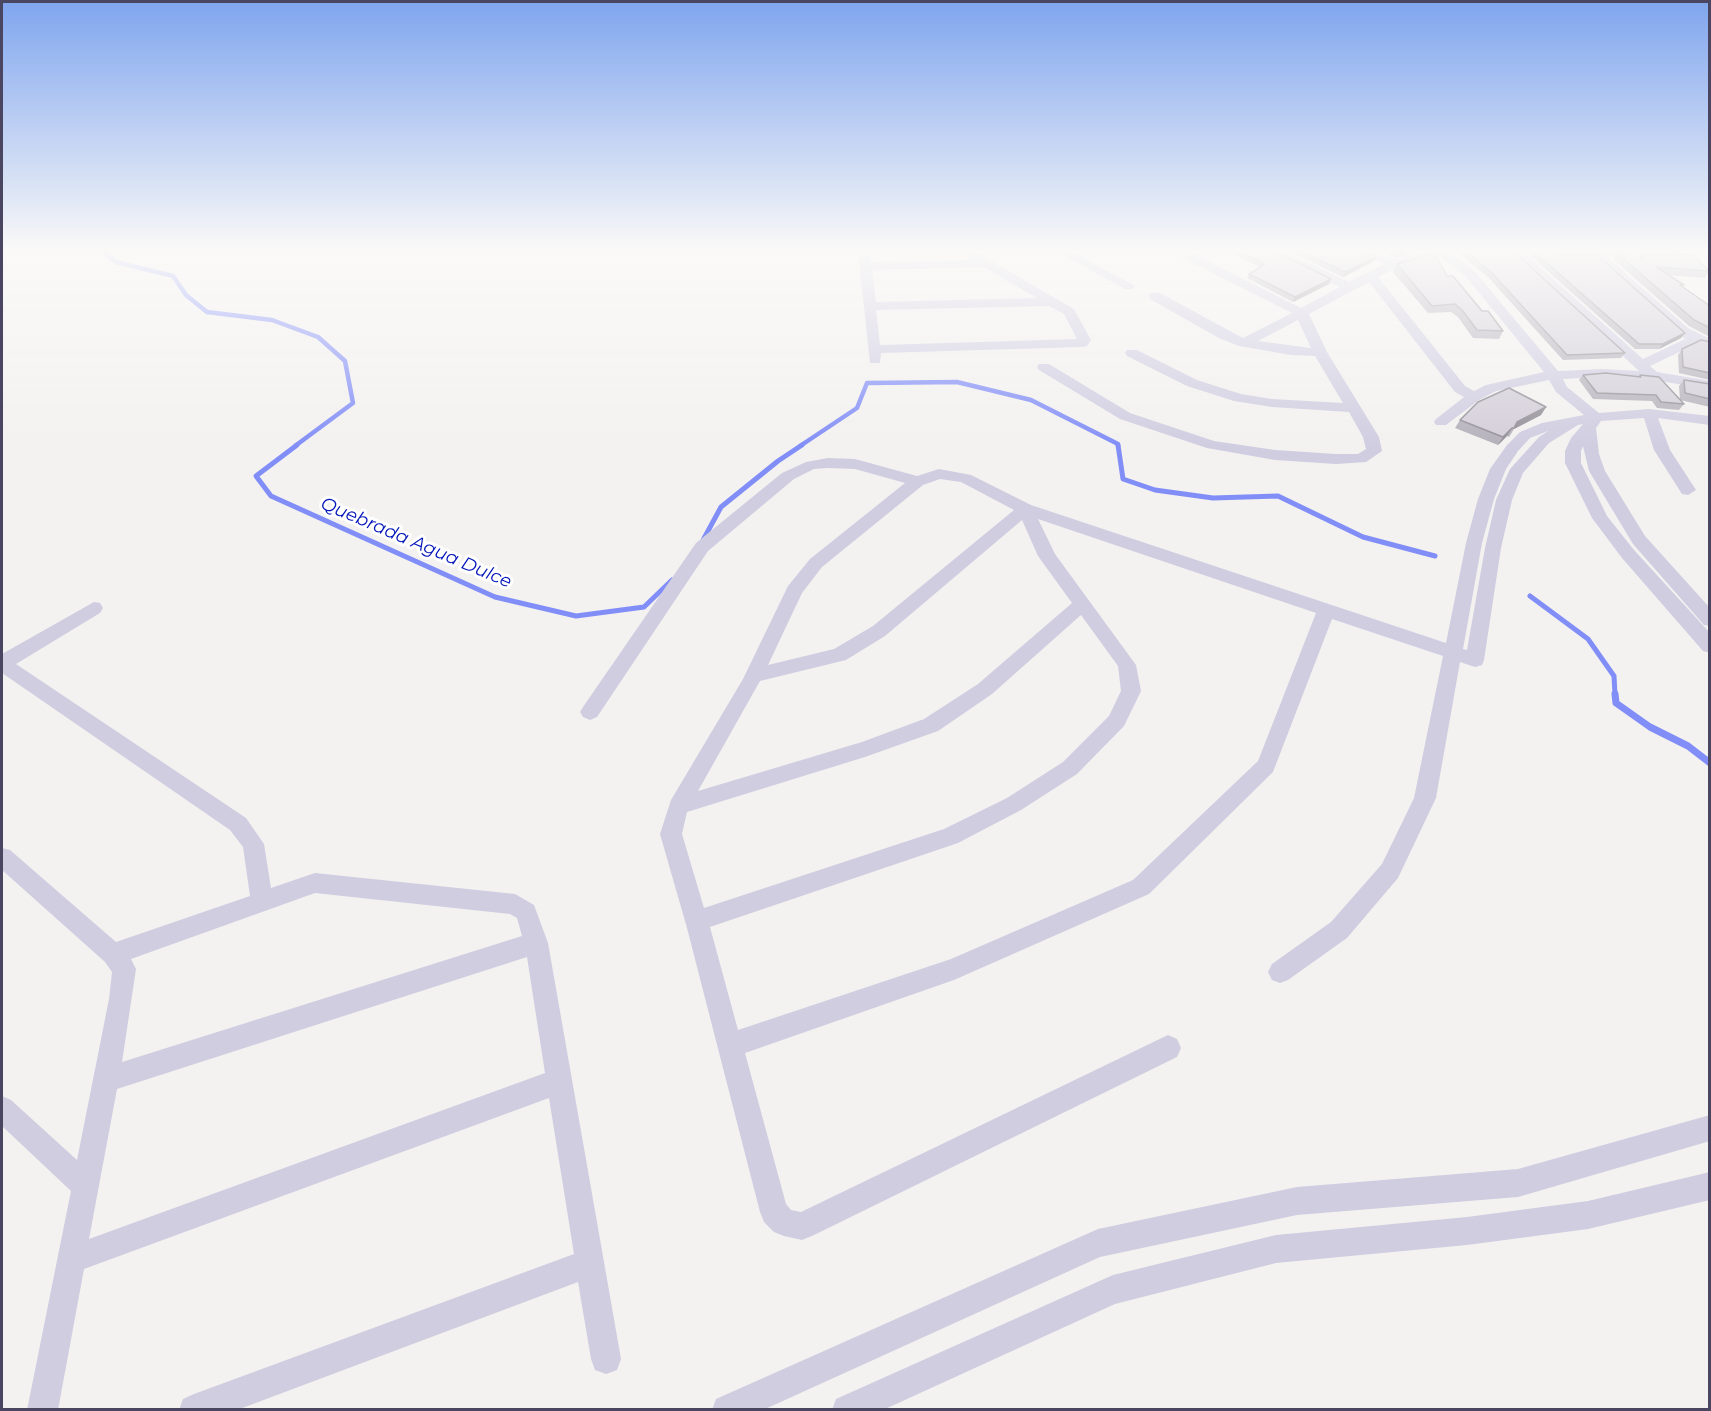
<!DOCTYPE html>
<html>
<head>
<meta charset="utf-8">
<style>
  body { margin:0 }
  #map { position:relative; width:1711px; height:1411px; overflow:hidden; background:#f3f2f0; font-family:Montserrat,sans-serif }
  canvas { display:block }
  .frame { position:absolute; inset:0; border:3px solid #4a4560; pointer-events:none }
</style>
</head>
<body>
<div id="map">
<canvas width="1711" height="1411"></canvas>
<div class="frame"></div>
</div>
<script>
const ctx = document.querySelector('canvas').getContext('2d');
ctx.lineJoin = 'round';
function toPath(rows) {
  const path = new Path2D();
  for (const r of rows) {
    path.moveTo(r[0], r[1]);
    for (let i = 2; i < r.length; i += 2) path.lineTo(r[i], r[i + 1]);
  }
  return path;
}
function strokePath(path, color, width, dash) {
  ctx.strokeStyle = color;
  ctx.lineWidth = width;
  ctx.lineCap = dash ? 'butt' : 'round';
  ctx.setLineDash(dash || []);
  ctx.stroke(path);
}
function paint(path, color) {
  ctx.fillStyle = color;
  ctx.fill(path, 'evenodd');
}
function write(font, color, halo, rows, align = 'center') {
  ctx.font = font + ' Montserrat,sans-serif';
  ctx.lineWidth = 6;
  ctx.setLineDash([]);
  ctx.textBaseline = 'middle';
  ctx.strokeStyle = halo;
  ctx.fillStyle = color;
  for (const [text, x, y, turn = 0] of rows) {
    ctx.save();
    ctx.translate(x, y);
    ctx.rotate((+turn || 0) * Math.PI / 180);
    ctx.textAlign = isNaN(turn) ? turn : align;
    if (halo) ctx.strokeText(text, 0, 0);
    ctx.fillText(text, 0, 0);
    ctx.restore();
  }
}
strokePath(toPath([
  [102,250,116,262,173,276,186,295,207,312,272,320,318,337,345,361,353,403,295,446],
  [800,446,857,408,867,383,957,382,1031,400,1118,444,1118,446]
]), '#828ef7', 4.5);
strokePath(toPath([
  [297,445,256,476,271,496,495,597,576,616,644,607,672,580],
  [1118,445,1123,479,1155,490,1213,498,1278,496,1363,537,1435,556],
  [702,542,721,507,778,461,802,445],
  [1530,596,1588,639,1614,676,1615,695]
]), '#828ef7', 5);
strokePath(toPath([
  [1615,694,1616,703,1650,727,1688,746,1710,763]
]), '#828ef7', 7);
paint(toPath([
  [858,250,870,250,871,262,972,260,958,250,972,250,1074,309,1091,340,1087,346,1082,347,881,353,880,363,870,363,858,250],
  [984,267,1037,298,876,302,872,270,984,267],
  [1049,306,1064,314,1077,339,880,345,876,310,1049,306],
  [1054,250,1069,250,1135,286,1133,289,1125,289,1054,250],
  [1177,250,1186,250,1301,308,1340,287,1266,250,1281,250,1349,282,1384,264,1355,250,1371,250,1395,260,1434,250,1447,250,1475,272,1558,371,1602,369,1639,371,1508,250,1521,250,1643,359,1685,339,1594,257,1565,259,1542,250,1681,250,1675,254,1607,257,1688,328,1710,339,1710,348,1696,344,1650,366,1657,372,1710,381,1710,389,1653,380,1602,377,1563,379,1567,387,1599,413,1649,409,1710,416,1710,425,1658,418,1670,450,1696,490,1688,495,1682,494,1654,450,1644,418,1601,421,1596,428,1599,454,1605,471,1645,536,1710,608,1710,626,1704,625,1633,544,1589,471,1583,446,1581,451,1581,463,1607,516,1634,550,1710,633,1710,653,1703,651,1622,558,1592,518,1565,463,1565,451,1571,438,1583,424,1578,425,1549,443,1523,473,1512,500,1501,548,1484,660,1482,665,1475,667,1460,662,1436,798,1398,878,1347,938,1288,980,1280,983,1272,980,1268,972,1272,964,1331,922,1382,864,1414,798,1443,656,1332,619,1273,772,1149,894,954,980,745,1053,786,1204,791,1210,801,1212,1168,1035,1177,1039,1181,1048,1177,1057,812,1236,802,1240,784,1236,774,1232,764,1222,760,1212,687,928,660,834,671,800,743,679,788,586,810,559,905,483,855,469,828,468,814,469,794,479,708,551,597,717,590,720,583,717,580,712,583,707,696,543,782,473,806,462,828,458,855,459,917,476,939,469,971,475,1031,505,1446,643,1466,543,1478,499,1490,469,1507,445,1520,432,1542,423,1584,415,1556,392,1549,380,1496,391,1479,400,1446,425,1436,425,1434,422,1436,419,1464,397,1455,392,1369,282,1309,314,1327,352,1379,437,1382,451,1366,462,1336,464,1275,460,1207,448,1120,419,1039,370,1037,367,1039,364,1049,364,1130,413,1214,441,1275,450,1336,454,1358,454,1366,449,1363,437,1349,412,1272,407,1234,401,1187,386,1127,356,1125,353,1127,350,1137,350,1197,380,1241,394,1272,399,1343,403,1315,356,1291,355,1239,346,1219,338,1150,299,1149,296,1150,293,1160,293,1243,338,1292,313,1177,255,1177,250],
  [1440,256,1467,278,1544,372,1486,385,1474,391,1465,386,1378,277,1398,267,1440,256],
  [1298,320,1311,348,1258,341,1298,320],
  [1548,431,1539,437,1510,469,1496,500,1485,548,1467,650,1463,649,1482,543,1494,499,1506,469,1518,451,1530,438,1548,431],
  [940,479,961,482,1014,510,873,626,834,649,768,665,802,593,822,567,923,485,940,479],
  [1038,519,1316,613,1258,761,1133,880,951,959,738,1030,710,927,958,843,1021,810,1077,774,1124,726,1141,691,1136,665,1055,554,1038,519],
  [1022,520,1038,556,1072,603,978,684,924,719,862,742,698,791,760,681,846,660,885,636,1022,520],
  [1081,615,1118,666,1121,691,1109,716,1063,762,1007,798,944,829,704,908,682,834,687,812,865,757,938,731,992,694,1081,615],
  [1700,250,1710,250,1710,255,1702,253,1700,250],
  [94,602,100,603,103,608,100,613,16,664,246,818,264,844,271,888,315,873,515,894,534,905,548,943,621,1359,617,1370,606,1374,595,1370,591,1359,578,1282,237,1410,179,1410,183,1399,194,1394,574,1254,549,1098,84,1269,58,1410,27,1410,71,1191,2,1126,2,1096,11,1100,77,1160,109,999,112,972,105,962,2,870,2,848,10,850,116,942,250,896,243,847,230,830,2,673,2,654,94,602],
  [315,893,510,914,517,918,522,936,122,1062,136,969,131,959,315,893],
  [527,957,545,1073,89,1239,117,1089,527,957],
  [1710,1115,1710,1141,1518,1197,1297,1215,1100,1257,763,1410,712,1410,716,1399,1098,1229,1297,1187,1518,1169,1710,1115],
  [1710,1172,1710,1200,1588,1229,1467,1245,1276,1263,1115,1304,883,1410,832,1410,836,1399,1113,1275,1276,1235,1467,1217,1588,1201,1710,1172]
]), '#d0cde1');
paint(toPath([
  [1224,250,1272,250,1331,279,1329,284,1293,302,1247,278,1249,274,1260,267],
  [1286,250,1361,250,1376,257,1374,261,1343,277],
  [1376,250,1425,250,1395,258],
  [1457,250,1512,250,1625,353,1621,358,1563,360,1488,277,1467,260],
  [1524,250,1551,250,1681,338,1659,349,1635,349],
  [1617,253,1642,258,1644,255,1709,271,1705,278,1668,275,1684,285,1682,287,1710,306,1710,337,1689,326,1613,259],
  [1397,264,1447,276,1482,311,1503,331,1499,339,1473,338,1458,317,1451,312,1428,313,1393,272],
  [1710,342,1710,380,1679,373,1678,355,1682,349],
  [1583,375,1638,377,1640,375,1684,404,1679,410,1657,408,1652,401,1593,399,1579,380],
  [1684,380,1710,384,1710,407,1680,400,1679,386],
  [1546,407,1541,415,1514,429,1509,437,1507,436,1498,445,1455,428,1460,420]
]), '#b5b1bb');
paint(toPath([
  [1409,250,1425,250,1395,258,1397,253],
  [1376,257,1374,261,1343,277,1345,272],
  [1331,279,1329,284,1293,302,1295,297],
  [1685,333,1681,338,1659,349,1663,344],
  [1546,407,1541,415,1514,429,1517,422],
  [1512,428,1507,436,1498,445,1503,437]
]), '#949098');
const building = toPath([
  [1235,250,1272,250,1331,279,1295,297,1249,274,1265,264,1235,250],
  [1298,250,1361,250,1376,257,1345,272,1298,250],
  [1390,250,1409,250,1397,253,1390,250],
  [1464,250,1512,250,1625,353,1567,355,1491,272,1464,250],
  [1532,250,1551,250,1567,256,1596,254,1685,333,1663,344,1639,344,1532,250],
  [1643,252,1641,258,1643,259,1644,255,1692,254,1709,271,1656,267,1684,285,1680,285,1710,306,1710,328,1694,320,1617,253,1643,252],
  [1434,253,1447,276,1453,276,1482,311,1488,311,1503,331,1477,330,1462,310,1455,304,1432,306,1397,264,1434,253],
  [1701,340,1710,342,1710,373,1683,367,1682,349,1701,340],
  [1606,373,1641,377,1640,375,1659,377,1684,404,1661,402,1656,395,1597,393,1583,375,1606,373],
  [1684,380,1710,384,1710,399,1685,393,1684,380],
  [1509,388,1546,407,1517,422,1514,428,1512,428,1503,437,1460,420,1478,402,1509,388]
]);
paint(building, '#d3ced9');
strokePath(building, '#949098', 1.5);
const sky = ctx.createLinearGradient(0, 0, 0, 447);
sky.addColorStop(0, '#7fa5ee');
sky.addColorStop(0.56, '#faf9f8');
sky.addColorStop(1, '#faf9f800');
ctx.fillStyle = sky;
ctx.fillRect(0, 0, 1711, 447);
write('italic 18px', '#0013b8', '#fff', [
  ["Quebrada Agua Dulce",416,543,23]
]);
</script>
</body>
</html>
